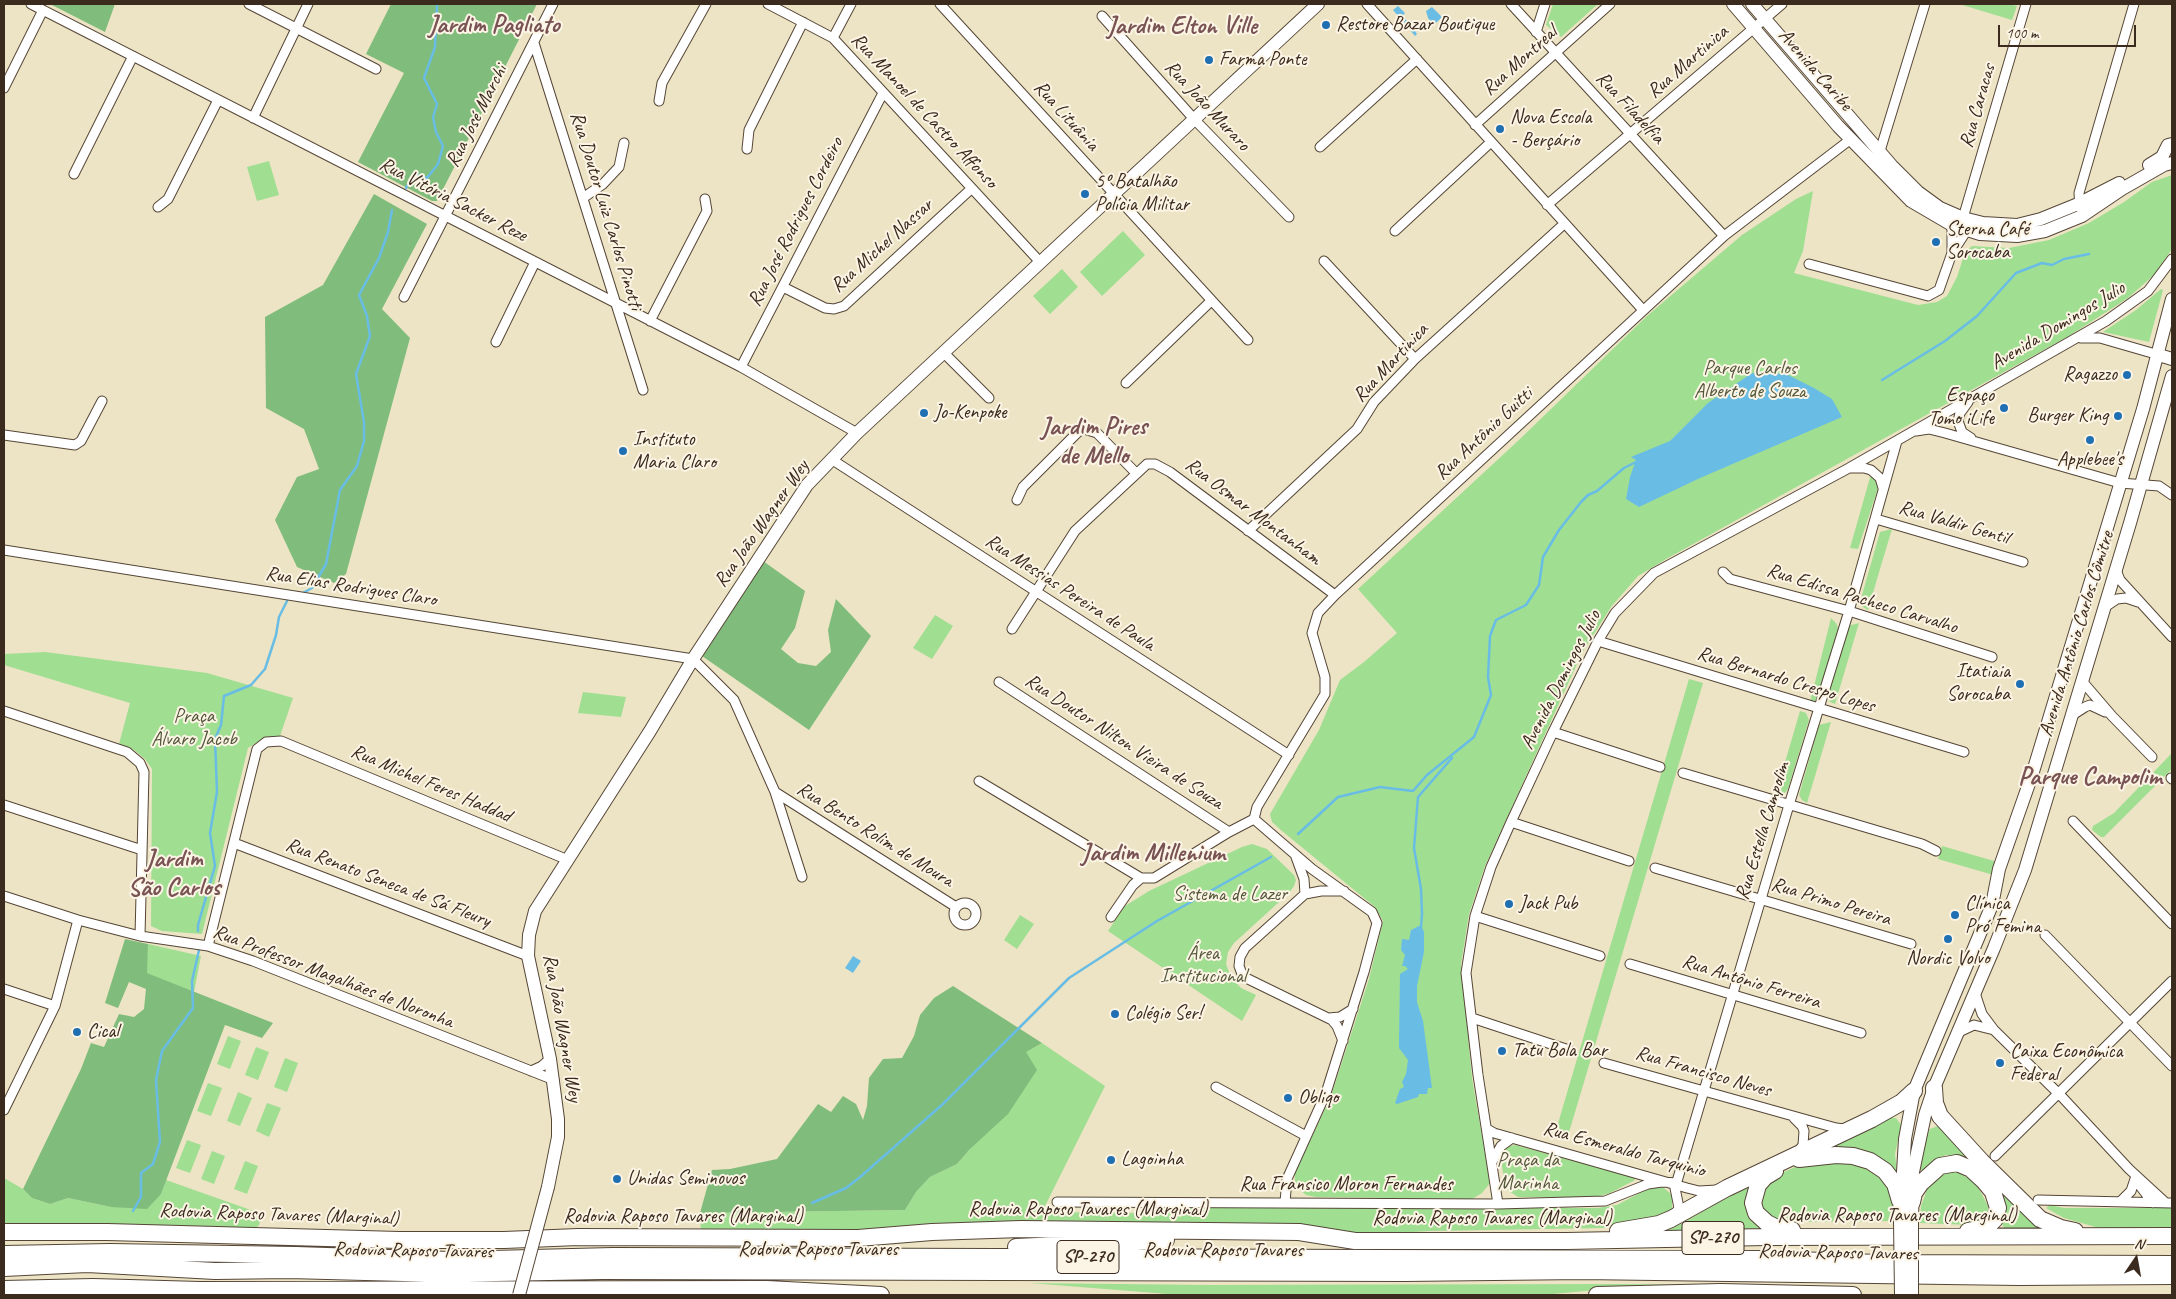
<!DOCTYPE html>
<html>
<head>
<meta charset="utf-8">
<style>
  body { margin:0 }
  #map { position:relative; width:2176px; height:1299px; overflow:hidden; background:#ece4c4; font-family:Caveat,sans-serif }
  canvas { display:block }
  .frame { position:absolute; inset:0; border:5px solid #3b2a1e; pointer-events:none }
  .north { position:absolute; left:2111px; top:1234px; width:50px; height:50px; -webkit-text-stroke:4px #fcf5e5; paint-order:stroke; rotate:12deg; font-size:14px; font-weight:700; line-height:20px; text-align:center; color:#3b2a1e }
  .north::after { content:''; display:block; margin:auto; width:18px; height:22px; background:#3b2a1e; clip-path:polygon(50% 0,100% 100%,50% 72%,0 100%) }
  .scale { position:absolute; left:1998px; top:25px; width:138px; height:22px; box-sizing:border-box; border:2px solid #3b2a1e; border-top:0; padding-left:6px; font-size:15px; line-height:18px; white-space:nowrap; color:#3b2a1e; -webkit-text-stroke:4px #fcf5e5; paint-order:stroke }
</style>
</head>
<body>
<div id="map">
<canvas width="2176" height="1299"></canvas>
<div class="frame"></div>
<div class="north">N</div>
<div class="scale">100 m</div>
</div>
<script>
const ctx = document.querySelector('canvas').getContext('2d');
ctx.lineJoin = 'round';
function paint(path, color) {
  ctx.fillStyle = color;
  ctx.fill(path, 'evenodd');
}
function toPath(rows) {
  const path = new Path2D();
  for (const r of rows) {
    if (r.length === 3) {
      path.moveTo(r[0] + r[2], r[1]);
      path.arc(r[0], r[1], r[2], 0, 2 * Math.PI);
      continue;
    }
    path.moveTo(r[0], r[1]);
    for (let i = 2; i < r.length; i += 2) path.lineTo(r[i], r[i + 1]);
  }
  return path;
}
function strokePath(path, color, width, dash) {
  ctx.strokeStyle = color;
  ctx.lineWidth = width;
  ctx.lineCap = dash ? 'butt' : 'round';
  ctx.setLineDash(dash || []);
  ctx.stroke(path);
}
function write(font, color, halo, rows, align = 'center') {
  ctx.font = font + ' Caveat,sans-serif';
  ctx.lineWidth = 4;
  ctx.setLineDash([]);
  ctx.textBaseline = 'middle';
  ctx.strokeStyle = halo;
  ctx.fillStyle = color;
  for (const [text, x, y, turn = 0] of rows) {
    ctx.save();
    ctx.translate(x, y);
    ctx.rotate((+turn || 0) * Math.PI / 180);
    ctx.textAlign = isNaN(turn) ? turn : align;
    if (halo) ctx.strokeText(text, 0, 0);
    ctx.fillText(text, 0, 0);
    ctx.restore();
  }
}
paint(toPath([
  [1553,4,1598,4,1561,37,1546,25],
  [1959,4,2009,4,2017,6,2012,20],
  [269,161,279,195,257,201,247,167],
  [2172,175,2172,249,2155,274,2128,298,2069,336,1668,558,1638,576,1611,607,1582,653,1485,866,1469,914,1461,964,1472,1078,1490,1183,1482,1193,1472,1199,1316,1197,1306,1195,1299,1189,1295,1182,1295,1173,1331,1096,1369,979,1383,921,1375,907,1282,831,1272,822,1270,814,1319,730,1340,680,1364,662,1397,633,1358,589,1520,439,1647,316,1742,235,1796,199,1813,191,1803,251,1794,273,1918,305,1937,302,1947,296,1957,277,1965,252,1972,246,2009,248,2049,240,2089,223,2124,202,2152,182],
  [1123,231,1145,255,1102,296,1080,272],
  [1062,269,1078,287,1050,314,1033,296],
  [2161,289,2163,290,2149,342,2103,332,2136,310],
  [1871,474,1876,478,1879,485,1858,549,1850,548],
  [1892,529,1880,569,1868,610,1863,607,1860,602,1880,532],
  [935,615,953,626,932,659,913,648],
  [1831,618,1836,623,1839,630,1818,700,1810,702],
  [1859,623,1835,704,1830,702,1827,696,1848,626],
  [45,652,207,673,293,698,280,736,262,739,248,748,202,934,162,931,151,926,152,769,145,759,134,750,119,744,130,703,4,665,4,654],
  [1689,679,1703,683,1567,1139,1554,1137],
  [583,692,626,697,621,717,578,713],
  [1800,711,1806,713,1809,720,1788,789,1783,795,1776,793],
  [1831,722,1807,803,1802,800,1799,795,1819,725],
  [2172,753,2172,769,2104,837,2101,837,2092,830,2093,826,2114,813],
  [1252,844,1267,849,1294,875,1296,880,1294,886,1289,893,1234,943,1228,952,1226,964,1231,977,1241,988,1256,995,1242,1021,1108,931,1125,906,1149,891,1242,847],
  [1942,846,2001,863,1997,876,1938,859],
  [1020,915,1034,924,1017,949,1004,940],
  [148,944,201,956,194,992,146,973],
  [228,1036,241,1041,230,1069,217,1064],
  [1042,1043,1105,1086,1042,1212,1142,1213,1145,1208,1598,1208,1617,1205,1649,1188,1656,1186,1664,1188,1672,1195,1672,1209,1669,1214,1631,1226,1601,1228,1430,1231,1376,1234,1334,1231,701,1233,700,1213,905,1210,916,1192,930,1177,957,1164,970,1149,1025,1052],
  [256,1047,269,1052,258,1080,245,1075],
  [285,1058,298,1063,287,1092,274,1087],
  [208,1083,222,1088,211,1116,197,1111],
  [238,1092,252,1098,240,1126,227,1121],
  [267,1103,281,1108,269,1137,256,1131],
  [1890,1118,1896,1118,1901,1125,1895,1154,1897,1173,1827,1146],
  [1938,1126,1943,1129,2046,1230,2005,1229,2002,1224,2004,1217,2004,1205,1956,1156,1946,1155,1936,1159,1923,1170,1920,1170,1927,1135,1930,1129],
  [187,1140,201,1145,190,1173,176,1168],
  [1515,1145,1633,1177,1635,1180,1610,1193,1595,1197,1518,1197,1506,1189,1501,1161,1502,1153,1505,1147],
  [212,1151,225,1156,214,1184,201,1179],
  [245,1161,258,1166,247,1194,234,1189],
  [1845,1161,1863,1166,1883,1180,1892,1197,1894,1221,1791,1222,1769,1217,1760,1205,1761,1195,1773,1177,1806,1162],
  [1951,1172,1958,1172,1976,1183,1988,1206,1988,1217,1970,1225,1920,1223,1921,1206,1928,1187,1942,1173],
  [4,1178,23,1189,32,1198,50,1204,68,1198,111,1207,161,1194,166,1180,262,1214,259,1225,256,1228,4,1224],
  [1751,1184,1763,1230,1655,1235,1681,1224],
  [2050,1205,2064,1208,2172,1208,2172,1228,2099,1228,2064,1218,2046,1208],
  [1030,1283,1208,1285,1609,1284,1767,1285,1608,1289,1541,1295,1180,1295]
]), '#a0de92');
paint(toPath([
  [50,4,115,4,105,32],
  [391,4,537,4,437,201,432,201,358,162,404,73,366,54],
  [374,194,427,224,382,309,410,338,346,574,334,583,297,567,275,520,297,477,319,469,304,429,266,408,265,317,323,285],
  [763,561,805,591,795,628,781,649,798,663,816,666,831,652,828,630,836,599,871,636,809,730,702,656],
  [125,939,148,944,147,973,273,1023,262,1038,225,1025,161,1194,147,1209,111,1207,68,1198,50,1204,32,1198,23,1189,81,1069,91,1043,104,1047,119,1014,134,1017,144,1009,146,989,129,982,118,1008,105,1003],
  [953,986,1042,1043,1026,1052,1037,1070,1008,1114,970,1149,957,1164,930,1177,916,1192,905,1210,700,1213,712,1170,730,1169,777,1159,818,1104,831,1112,843,1096,856,1104,863,1120,867,1106,869,1078,883,1059,902,1058,914,1036,920,1015,934,998]
]), '#80bd7c');
paint(toPath([
  [1398,6,1405,13,1403,16,1406,20,1415,22,1415,31,1417,34,1415,36,1393,10],
  [1432,7,1442,17,1434,25,1428,18,1426,11],
  [1752,373,1786,374,1814,388,1832,399,1842,417,1700,478,1639,507,1626,499,1630,477,1636,460,1631,457,1670,441,1708,403],
  [1421,925,1424,932,1424,952,1417,986,1417,1002,1423,1021,1432,1088,1428,1088,1427,1094,1419,1094,1418,1097,1397,1104,1395,1103,1400,1089,1404,1087,1402,1082,1406,1074,1408,1060,1399,1048,1399,1041,1400,974,1408,969,1405,966,1402,966,1405,955,1401,950,1402,939,1409,940,1411,930],
  [853,956,861,961,853,973,845,968]
]), '#69bde5');
strokePath(toPath([
  [406,188,415,174,427,178,438,164,443,146,436,132,433,117,437,104,424,78,435,47,437,4],
  [1882,380,1945,341,1977,316,2016,273,2042,263,2052,265,2064,259,2089,254],
  [301,594,312,588,326,564,340,490,357,466,364,441,364,422,356,374,370,336,367,316,359,295,379,258,388,232,392,210],
  [1298,834,1338,797,1380,787,1413,791,1427,775,1474,737,1491,695,1488,677,1490,636,1496,620,1526,605,1539,585,1543,557,1559,530,1581,502,1588,495,1597,491,1624,468,1638,461],
  [1421,927,1422,914,1421,889,1414,848,1418,797,1452,758],
  [198,931,198,925,215,866,210,833,217,792,215,739,221,725,224,696,251,685,265,669,276,635,279,617,287,601],
  [812,1203,846,1188,859,1178,943,1104,1069,978,1157,921,1271,857],
  [133,1211,141,1197,141,1173,153,1164,160,1142,156,1080,162,1051,193,1008,192,981,199,950]
]), '#69bde5', 2.5);
const street = toPath([
  [31,4,741,367,857,433],
  [249,4,376,69],
  [768,4,833,38,1040,262],
  [940,4,1248,340],
  [1367,4,1643,310],
  [1511,4,1724,236],
  [1102,16,1194,119,1289,217],
  [1536,32,1545,4],
  [833,38,851,4],
  [534,43,643,390],
  [4,88,43,10],
  [659,101,662,83,706,4],
  [253,118,308,4],
  [1475,125,1610,4],
  [1320,147,1417,59],
  [747,149,749,130,803,22],
  [1880,151,1925,4],
  [74,174,133,56],
  [583,198,603,184,619,167,624,143],
  [1547,205,1782,4],
  [158,207,168,199,218,100],
  [2080,208,2079,193,2134,4],
  [1963,218,2026,4],
  [1395,231,1491,142],
  [1952,253,1952,225],
  [1324,261,1415,359],
  [1809,264,1928,296,1939,290,1952,253,1967,230],
  [783,287,825,308,834,309,844,306,971,189],
  [404,297,553,4],
  [650,321,707,211,705,199],
  [2081,338,2100,338,2159,355],
  [496,342,535,262],
  [944,353,989,398],
  [741,367,883,93],
  [1126,383,1211,301],
  [1968,402,1960,413,1958,421,1962,432,1971,438],
  [1916,431,1929,429,1945,433,2120,483,2159,486,2172,495],
  [4,435,75,445,81,441,102,401],
  [831,459,1289,755],
  [1852,468,1864,468,1871,470,1880,478,1883,488],
  [1017,500,1023,487,1078,432,1084,429,1097,433,1135,472],
  [1876,519,2023,562],
  [1248,531,1357,429,1374,402,1415,359,1564,224],
  [4,550,693,659,734,700,775,792,802,877],
  [2116,570,2120,580,2172,637],
  [1723,572,1730,579,1849,611,1992,657],
  [2105,607,2117,599,2126,598,2138,602],
  [1012,629,1075,531,1147,464,1155,464,1170,472,1335,595],
  [1598,641,1964,752],
  [2082,681,2112,716,2152,757],
  [999,682,1229,832],
  [4,711,127,752,140,763,144,772,140,936],
  [2071,716,2085,707,2090,705,2105,712],
  [1553,732,1660,767],
  [1683,773,1922,844,1936,851],
  [2171,778,2172,779],
  [979,781,1141,878],
  [775,792,956,907],
  [4,805,142,850],
  [1254,819,1257,807,1325,694,1325,677,1312,633,1318,613,1335,595,1724,236,1851,139],
  [1254,819,1312,869,1372,912,1377,923,1364,972,1326,1093,1287,1179,1285,1202],
  [2073,821,2172,924],
  [1511,822,1629,861],
  [234,843,528,956],
  [1296,857,1304,879,1305,894],
  [1655,868,1911,944],
  [4,896,78,920,140,936,208,946,253,961,554,1080],
  [965,914,11],
  [1475,916,1600,956],
  [1111,917,1133,885,1141,878,1154,878,1229,832,1254,819],
  [2045,935,2172,1066],
  [208,946,257,749,266,742,281,741,568,860],
  [1630,964,1861,1033],
  [4,989,55,1006],
  [1975,993,1982,1014,1994,1030,2062,1097,2129,1169,2166,1203],
  [1329,1018,1340,1017,1353,1009],
  [1472,1018,1569,1050],
  [1959,1032,1974,1025,1994,1030],
  [1343,1041,1337,1026,1332,1020,1246,978,1242,974,1239,966,1240,957,1245,948,1305,894,1321,891,1344,891],
  [1604,1063,1836,1128,1845,1129],
  [531,1071,542,1066,550,1059],
  [1216,1087,1306,1136],
  [4,1110,55,1006,78,920],
  [1794,1118,1802,1126,1804,1131,1803,1145,1798,1152],
  [1487,1129,1494,1133,1687,1188,1699,1191,1717,1190],
  [1995,1156,2172,981],
  [1492,1162,1501,1146,1512,1138],
  [2137,1182,2153,1203],
  [2038,1200,2172,1203],
  [1057,1202,1498,1204,1605,1201,1648,1184,1662,1182,1677,1183],
  [2120,1202,2131,1191,2135,1179],
  [1498,1204,1478,1075,1466,973,1475,916,1491,867,1511,822,1553,732,1598,641,1615,613,1654,573,1849,468,2106,321,2148,291,2172,259],
  [1674,1216,1679,1208,1675,1188,1789,805,1849,611,1897,441]
]);
const secondary = toPath([
  [1733,4,1838,126,1911,201,1952,225,1980,234,2017,236,2045,231,2082,216,2122,189,2164,165,2172,163],
  [1752,4,1892,166,1918,192,1940,208,1963,218,1983,223,2017,225,2041,219,2078,204,2119,183],
  [2149,165,2162,157,2168,145,2172,144],
  [2159,355,2172,359],
  [548,1187,558,1137,558,1119,550,1059,528,956,529,935,535,911,650,731,693,659,807,485,857,433,1318,4],
  [1900,1221,1905,1139,1914,1091,1992,905,1999,869,2032,775,2143,409,2172,299],
  [1912,1221,1913,1172,1925,1115,1934,1088,1994,948,2025,870,2130,523,2172,376]
]);
const highway = toPath([
  [1934,1088,1935,1103,1940,1116,1982,1162,2040,1219,2061,1228,2075,1231],
  [1799,1159,1836,1155,1853,1156,1870,1161,1885,1171,1895,1184,1900,1201],
  [1775,1171,1765,1177,1758,1185,1753,1203,1756,1213,1767,1223,1775,1227,1792,1230],
  [1912,1202,1914,1193,1921,1183,1940,1166,1957,1163,1971,1169,1983,1180,1993,1192,1998,1208,1995,1219,1991,1223,1986,1227,1968,1231],
  [1618,1231,1659,1224,1671,1219,1727,1188,1872,1119,1902,1102,1914,1091],
  [4,1232,107,1232,399,1240,504,1240,578,1237,858,1238,932,1232,1021,1229,1299,1232,1355,1241,1567,1241,1765,1237,2172,1236],
  [1016,1247,1166,1240],
  [4,1254,110,1252,296,1255,451,1260,613,1256,1769,1259,1878,1263,2172,1264],
  [4,1268,87,1264,215,1271,289,1270,442,1274,602,1271,1404,1273,1583,1271,2019,1277,2172,1276],
  [4,1289,93,1287,200,1290,767,1289,881,1295],
  [1597,1295,1721,1292,1853,1295]
]);
strokePath(street, '#564637', 11);
strokePath(secondary, '#564637', 14);
strokePath(highway, '#564637', 18);
strokePath(street, '#fff', 9);
strokePath(secondary, '#fff', 12);
strokePath(highway, '#fff', 16);
const secondaryBridge = toPath([
  [1900,1221,1901,1295],
  [1912,1221,1912,1295],
  [519,1295,548,1187]
]);
strokePath(secondaryBridge, '#564637', 14, []);
strokePath(secondaryBridge, '#fff', 12);
for (const [x, y, r, color] of [
  [1326,25,5,"#1f6fb2"],
  [1209,60,5,"#1f6fb2"],
  [1500,129,5,"#1f6fb2"],
  [1085,194,5,"#1f6fb2"],
  [1936,242,5,"#1f6fb2"],
  [2127,375,5,"#1f6fb2"],
  [2004,408,5,"#1f6fb2"],
  [924,413,5,"#1f6fb2"],
  [2118,416,5,"#1f6fb2"],
  [2090,440,5,"#1f6fb2"],
  [623,451,5,"#1f6fb2"],
  [2020,684,5,"#1f6fb2"],
  [1509,904,5,"#1f6fb2"],
  [1955,915,5,"#1f6fb2"],
  [1948,939,5,"#1f6fb2"],
  [1115,1014,5,"#1f6fb2"],
  [77,1032,5,"#1f6fb2"],
  [1502,1051,5,"#1f6fb2"],
  [2000,1063,5,"#1f6fb2"],
  [1288,1098,5,"#1f6fb2"],
  [1111,1160,5,"#1f6fb2"],
  [617,1179,5,"#1f6fb2"]
]) {
  const dot = new Path2D();
  dot.arc(x, y, r, 0, 2 * Math.PI);
  ctx.fillStyle = color;
  ctx.fill(dot);
  strokePath(dot, '#fcf5e5', 2);
}
for (const [x, y, w] of [
  [1713,1238,62],
  [1088,1257,62]
]) {
  const box = new Path2D();
  box.roundRect(x - w / 2, y - 16.5, w, 33, 4);
  ctx.fillStyle = '#fcf5e5';
  ctx.fill(box);
  strokePath(box, '#3b2a1e', 1);
}
write('bold 19px', '#3b2a1e', null, [
  ["SP-270",1713,1238],
  ["SP-270",1088,1257]
]);
write('20px', '#3b2a1e', '#fcf5e5', [
  ["Restore Bazar Boutique",1336,25],
  ["Farma Ponte",1219,60],
  ["Nova Escola",1510,118],
  ["- Berçário",1510,141],
  ["5º Batalhão",1095,182],
  ["Polícia Militar",1095,205],
  ["Sterna Café",1946,230],
  ["Sorocaba",1946,253],
  ["Ragazzo",2117,375,"right"],
  ["Espaço",1994,396,"right"],
  ["Tomo iLife",1994,419,"right"],
  ["Jo-Kenpoke",934,413],
  ["Burger King",2108,416,"right"],
  ["Instituto",633,440],
  ["Maria Claro",633,463],
  ["Applebee's",2090,460,"center"],
  ["Itatiaia",2010,672,"right"],
  ["Sorocaba",2010,695,"right"],
  ["Jack Pub",1519,904],
  ["Clínica",1965,904],
  ["Pró Femina",1965,927],
  ["Nordic Volvo",1948,959,"center"],
  ["Colégio Ser!",1125,1014],
  ["Cical",87,1032],
  ["Tatu Bola Bar",1512,1051],
  ["Caixa Econômica",2010,1052],
  ["Federal",2010,1075],
  ["Obliqo",1298,1098],
  ["Lagoinha",1121,1160],
  ["Unidas Seminovos",627,1179]
], 'left');
write('20px', '#3b2a1e', '#fcf5e5', [
  ["Rua Montreal",1520,61,-42],
  ["Rua Martinica",1688,62,-41],
  ["Avenida Caribe",1815,70,49],
  ["Rua João Muraro",1207,106,47],
  ["Rua Caracas",1978,106,-74],
  ["Rua Filadelfia",1630,108,47],
  ["Rua Manoel de Castro Affonso",924,111,47],
  ["Rua José Marchi",477,116,-63],
  ["Rua Lituânia",1066,116,48],
  ["Rua Vitória Sacker Reze",453,200,27],
  ["Rua Doutor Luiz Carlos Pinotti",606,211,73],
  ["Rua José Rodrigues Cordeiro",796,222,-63],
  ["Rua Michel Nassar",882,246,-42],
  ["Avenida Domingos Julio",2058,326,-31],
  ["Rua Martinica",1391,363,-47],
  ["Rua Antônio Guitti",1484,434,-43],
  ["Rua Osmar Montanham",1253,512,37],
  ["Rua Valdir Gentil",1954,523,16],
  ["Rua João Wagner Wey",762,524,-55],
  ["Rua Elias Rodrigues Claro",351,587,9],
  ["Rua Messias Pereira de Paula",1070,593,33],
  ["Rua Edissa Pacheco Carvalho",1862,599,17],
  ["Avenida Antônio Carlos Cômitre",2077,634,-73],
  ["Avenida Domingos Julio",1561,680,-63],
  ["Rua Bernardo Crespo Lopes",1786,680,17],
  ["Rua Doutor Nilton Vieira de Souza",1124,742,33],
  ["Rua Michel Feres Haddad",431,784,23],
  ["Rua Estella Campolim",1763,831,-73],
  ["Rua Bento Rolim de Moura",875,835,32],
  ["Rua Renato Seneca de Sá Fleury",388,883,21],
  ["Rua Primo Pereira",1831,902,17],
  ["Rua Professor Magalhães de Noronha",333,977,21],
  ["Rua Antônio Ferreira",1751,982,17],
  ["Rua João Wagner Wey",562,1028,80],
  ["Rua Francisco Neves",1703,1072,16],
  ["Rua Esmeraldo Tarquinio",1624,1150,15],
  ["Rua Fransico Moron Fernandes",1346,1185],
  ["Rodovia Raposo Tavares (Marginal)",1088,1210],
  ["Rodovia Raposo Tavares (Marginal)",279,1215,2],
  ["Rodovia Raposo Tavares (Marginal)",1897,1216],
  ["Rodovia Raposo Tavares (Marginal)",683,1217],
  ["Rodovia Raposo Tavares (Marginal)",1492,1219],
  ["Rodovia Raposo Tavares",818,1250],
  ["Rodovia Raposo Tavares",413,1251,1],
  ["Rodovia Raposo Tavares",1223,1251],
  ["Rodovia Raposo Tavares",1838,1253,1]
]);
write('20px', '#54573b', '#fcf5e5', [
  ["Parque Carlos",1750,369],
  ["Alberto de Souza",1750,392],
  ["Praça",194,717],
  ["Álvaro Jacob",194,740],
  ["Sistema de Lazer",1230,895],
  ["Área",1203,954],
  ["Institucional",1203,977],
  ["Praça da",1528,1161],
  ["Marinha",1528,1184]
]);
write('bold 25px', '#795354', '#fcf5e5', [
  ["Jardim Pagliato",494,25],
  ["Jardim Elton Ville",1182,26],
  ["Jardim Pires",1094,427],
  ["de Mello",1094,456],
  ["Parque Campolim",2090,777],
  ["Jardim Millenium",1153,853],
  ["Jardim",174,859],
  ["São Carlos",174,888]
]);
</script>
</body>
</html>
